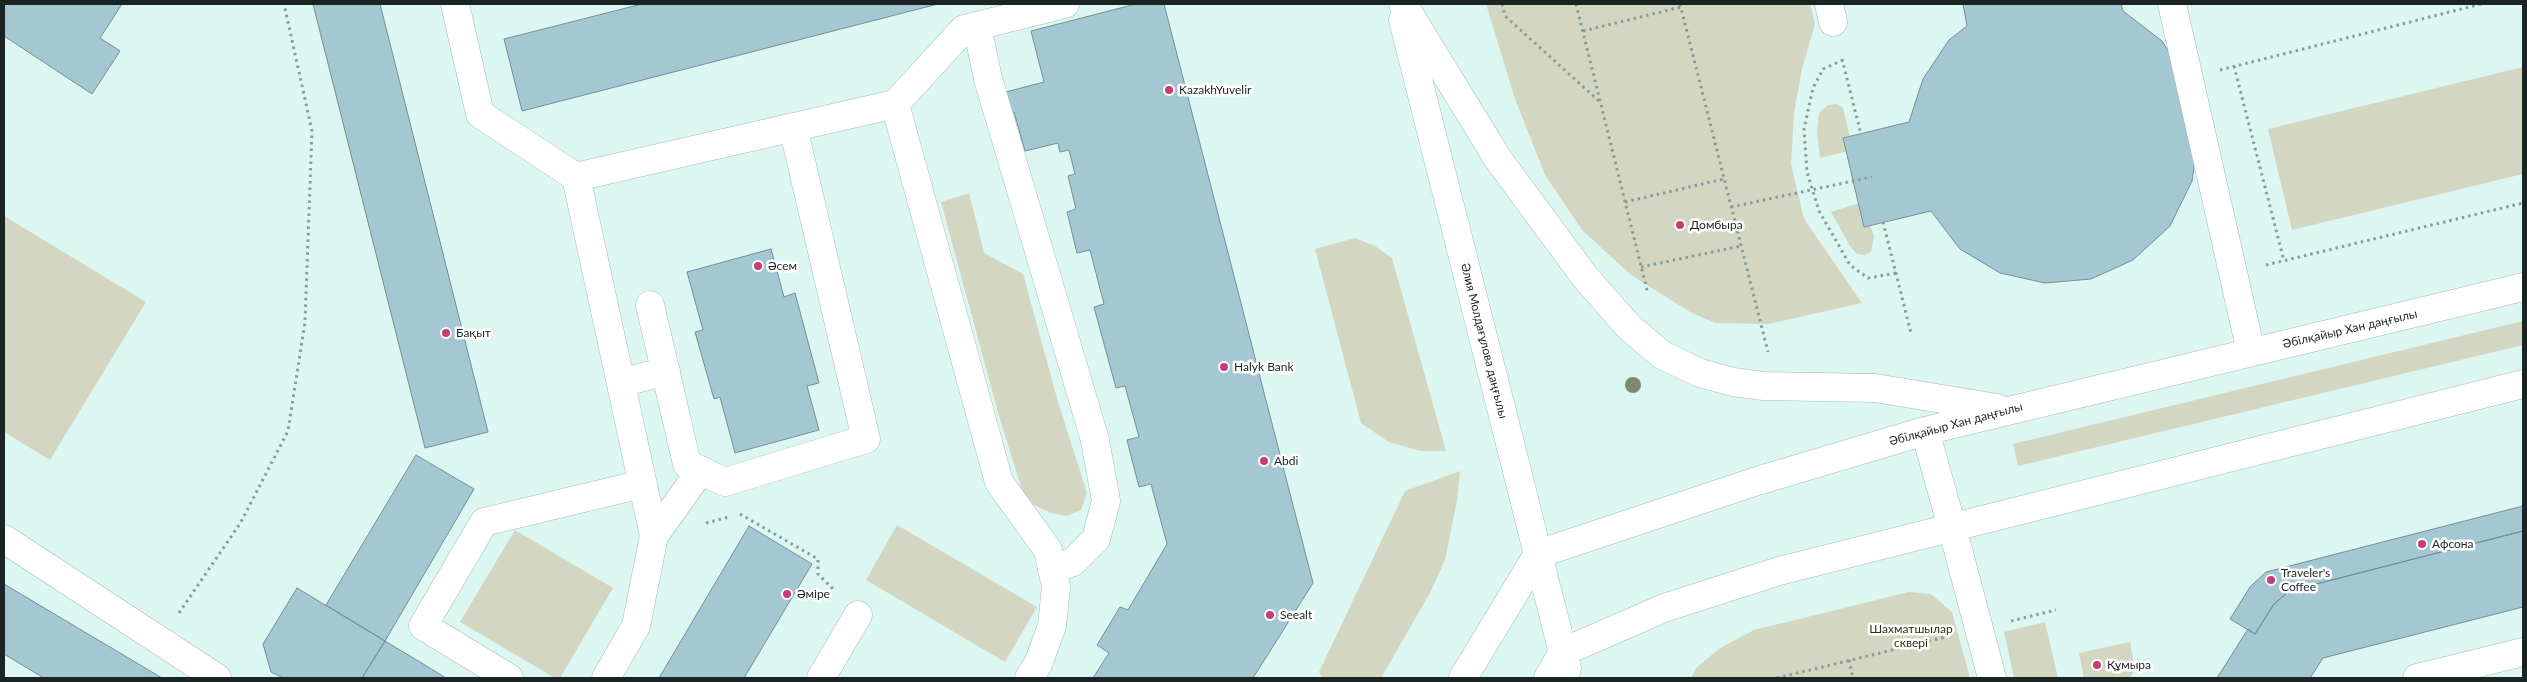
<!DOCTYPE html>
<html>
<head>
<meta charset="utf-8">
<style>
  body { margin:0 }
  #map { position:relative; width:2527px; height:682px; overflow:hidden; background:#dcf6f1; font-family:Lato,sans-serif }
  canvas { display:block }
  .frame { position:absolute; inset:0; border:5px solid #1a2422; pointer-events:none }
</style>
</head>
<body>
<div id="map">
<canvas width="2527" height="682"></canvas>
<div class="frame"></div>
</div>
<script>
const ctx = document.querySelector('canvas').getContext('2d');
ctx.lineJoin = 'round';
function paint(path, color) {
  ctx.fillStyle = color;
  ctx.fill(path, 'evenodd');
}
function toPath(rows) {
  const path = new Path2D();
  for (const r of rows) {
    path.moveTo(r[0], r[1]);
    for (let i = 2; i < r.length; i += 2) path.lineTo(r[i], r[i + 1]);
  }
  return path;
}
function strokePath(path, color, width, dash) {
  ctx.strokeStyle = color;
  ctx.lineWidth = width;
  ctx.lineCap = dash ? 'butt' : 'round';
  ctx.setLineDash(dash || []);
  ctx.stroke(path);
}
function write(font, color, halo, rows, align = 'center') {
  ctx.font = font + ' Lato,sans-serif';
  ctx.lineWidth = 5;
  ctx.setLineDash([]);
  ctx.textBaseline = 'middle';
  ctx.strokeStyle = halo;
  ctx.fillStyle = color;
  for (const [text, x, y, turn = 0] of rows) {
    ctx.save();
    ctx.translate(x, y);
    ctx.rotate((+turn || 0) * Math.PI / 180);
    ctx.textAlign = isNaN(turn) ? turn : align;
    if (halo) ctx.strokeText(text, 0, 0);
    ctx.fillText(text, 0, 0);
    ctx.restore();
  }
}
paint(toPath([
  [1486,4,1810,4,1815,24,1802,69,1794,113,1791,164,1804,219,1862,303,1768,324,1715,323,1690,312,1631,275,1582,230,1545,175,1515,99],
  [2523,67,2523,174,2292,230,2268,129],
  [1837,104,1843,108,1853,150,1820,158,1817,133,1819,113,1828,105],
  [969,193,984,253,1023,274,1058,402,1087,493,1081,510,1066,516,1051,513,1034,505,1022,490,999,416,941,202],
  [1862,202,1874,236,1871,252,1864,255,1857,254,1850,246,1831,212],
  [4,216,146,302,50,460,4,432],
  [1355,238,1375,246,1392,258,1446,451,1420,451,1389,442,1361,423,1315,249],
  [2523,321,2523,345,2018,466,2013,444],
  [1460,471,1457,501,1445,560,1430,593,1381,678,1323,678,1319,672,1405,491],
  [897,525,1037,607,1005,662,866,580],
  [515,530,613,588,560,678,555,678,460,622],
  [1909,592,1931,594,1952,612,1970,678,1691,678,1696,668,1720,648,1754,630],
  [2045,622,2058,678,2014,678,2004,632],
  [2130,642,2135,669,2130,678,2084,678,2079,653]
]), '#d3d7c1');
const building = toPath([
  [4,4,122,4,100,38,120,51,92,94,4,36,4,4],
  [313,4,380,4,488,432,425,448,313,4],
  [642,4,938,4,522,111,504,39,642,4],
  [1136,4,1164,4,1313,583,1253,678,1093,678,1109,653,1097,645,1120,607,1128,610,1167,544,1151,484,1139,487,1127,440,1139,437,1125,386,1116,388,1094,307,1104,304,1090,250,1077,253,1067,212,1076,209,1068,176,1075,174,1069,150,1060,152,1058,143,1025,151,1014,112,1007,114,1002,93,1044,82,1031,31,1136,4],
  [1963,4,2121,4,2123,11,2162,41,2188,84,2199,132,2192,181,2170,226,2133,260,2091,279,2045,283,2000,273,1960,249,1931,211,1864,227,1843,138,1909,122,1923,79,1949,40,1967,26,1963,4],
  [771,249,784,297,795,293,819,383,807,386,819,430,735,453,720,397,714,399,695,332,703,330,687,272,771,249],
  [416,455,474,489,385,641,326,605,416,455],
  [2523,506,2523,531,2289,591,2274,604,2255,634,2230,619,2250,587,2266,572,2523,506],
  [749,526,812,564,744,678,659,678,749,526],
  [2523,531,2523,607,2323,658,2310,678,2217,678,2248,629,2255,634,2274,604,2289,591,2523,531],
  [4,584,162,678,44,678,4,654,4,584],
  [297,588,385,641,362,678,283,678,271,672,263,644,297,588],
  [385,641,425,665,446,678,362,678,385,641]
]);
paint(building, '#a3c7d3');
strokePath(building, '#778e95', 1);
const minor = toPath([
  [455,4,480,114,576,177,654,536,636,626,606,678],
  [1829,4,1833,22],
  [2172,4,2251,352],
  [977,26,988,79,1095,440,1106,501,1096,539,1073,562,1052,570],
  [895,104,999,482,1048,550,1056,587,1052,626,1038,664,1029,678],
  [576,177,895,104,964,29,1065,4],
  [650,305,687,464,725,482,866,439,793,127],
  [621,383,666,371],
  [1952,527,1992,678],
  [654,536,701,470],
  [4,539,217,678],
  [509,678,423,626,484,522,642,484],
  [821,678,858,615],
  [2417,678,2523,652]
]);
const major = toPath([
  [1403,4,1498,159,1585,277,1629,327,1662,355,1700,373,1733,382,1764,386,1875,388,1997,408],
  [1403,20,1567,669],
  [1925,431,1952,527],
  [1463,678,1538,554,1757,481,1925,431,2523,287],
  [1548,678,1563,652,1664,608,1779,571,2523,384]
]);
strokePath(minor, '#a3bbb8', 29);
strokePath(major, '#a3bbb8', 29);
strokePath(toPath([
  [1502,4,1505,16,1599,101],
  [1576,4,1648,294],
  [1680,4,1768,352],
  [1583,31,1681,7],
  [1842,59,1861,134],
  [1843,60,1823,69,1813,88,1804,129,1807,172,1819,211,1850,265,1868,278,1896,273],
  [2234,66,2284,261],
  [2220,70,2481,4],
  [1625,202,1724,179],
  [1731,207,1872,177],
  [1883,222,1911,333],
  [2266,265,2523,203],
  [1641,267,1741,246],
  [740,514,818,559,818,574,835,591],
  [706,523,729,517],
  [179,613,241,522,288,431,305,322,312,131,284,4],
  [2011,621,2056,610],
  [1849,660,1853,678],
  [1777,678,1946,637]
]), '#899c99', 3, [2.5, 4]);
strokePath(minor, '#fff', 28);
strokePath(major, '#fff', 28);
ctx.fillStyle = '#7c8a72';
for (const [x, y] of [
  [1633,385]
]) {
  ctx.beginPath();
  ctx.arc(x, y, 8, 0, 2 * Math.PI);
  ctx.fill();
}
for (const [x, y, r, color] of [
  [1169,90,5,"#c63d76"],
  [1680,225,5,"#c63d76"],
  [758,266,5,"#c63d76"],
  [446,333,5,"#c63d76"],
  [1224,367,5,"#c63d76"],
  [1264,461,5,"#c63d76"],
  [2422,544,5,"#c63d76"],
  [2271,580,5,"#c63d76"],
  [787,594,5,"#c63d76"],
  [1270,615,5,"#c63d76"],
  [2097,665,5,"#c63d76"]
]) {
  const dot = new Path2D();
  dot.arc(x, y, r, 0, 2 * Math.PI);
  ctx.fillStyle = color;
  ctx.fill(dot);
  strokePath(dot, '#fff', 2);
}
write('12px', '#1a2422', '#fff', [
  ["KazakhYuvelir",1179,90],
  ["Домбыра",1690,225],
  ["Әсем",768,266],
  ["Бақыт",456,333],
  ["Halyk Bank",1234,367],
  ["Abdi",1274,461],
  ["Афсона",2432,544],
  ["Traveler's",2281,573],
  ["Coffee",2281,587],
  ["Әміре",797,594],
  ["Seealt",1280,615],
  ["Құмыра",2107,665]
], 'left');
write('12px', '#1a2422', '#fff', [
  ["Әбілқайыр Хан даңғылы",2350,329,-13],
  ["Әлия Молдағұлова даңғылы",1484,341,76],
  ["Әбілқайыр Хан даңғылы",1956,424,-15]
]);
write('12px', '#2d310b', '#fff', [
  ["Шахматшылар",1911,629],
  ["сквері",1911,643]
]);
</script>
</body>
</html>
